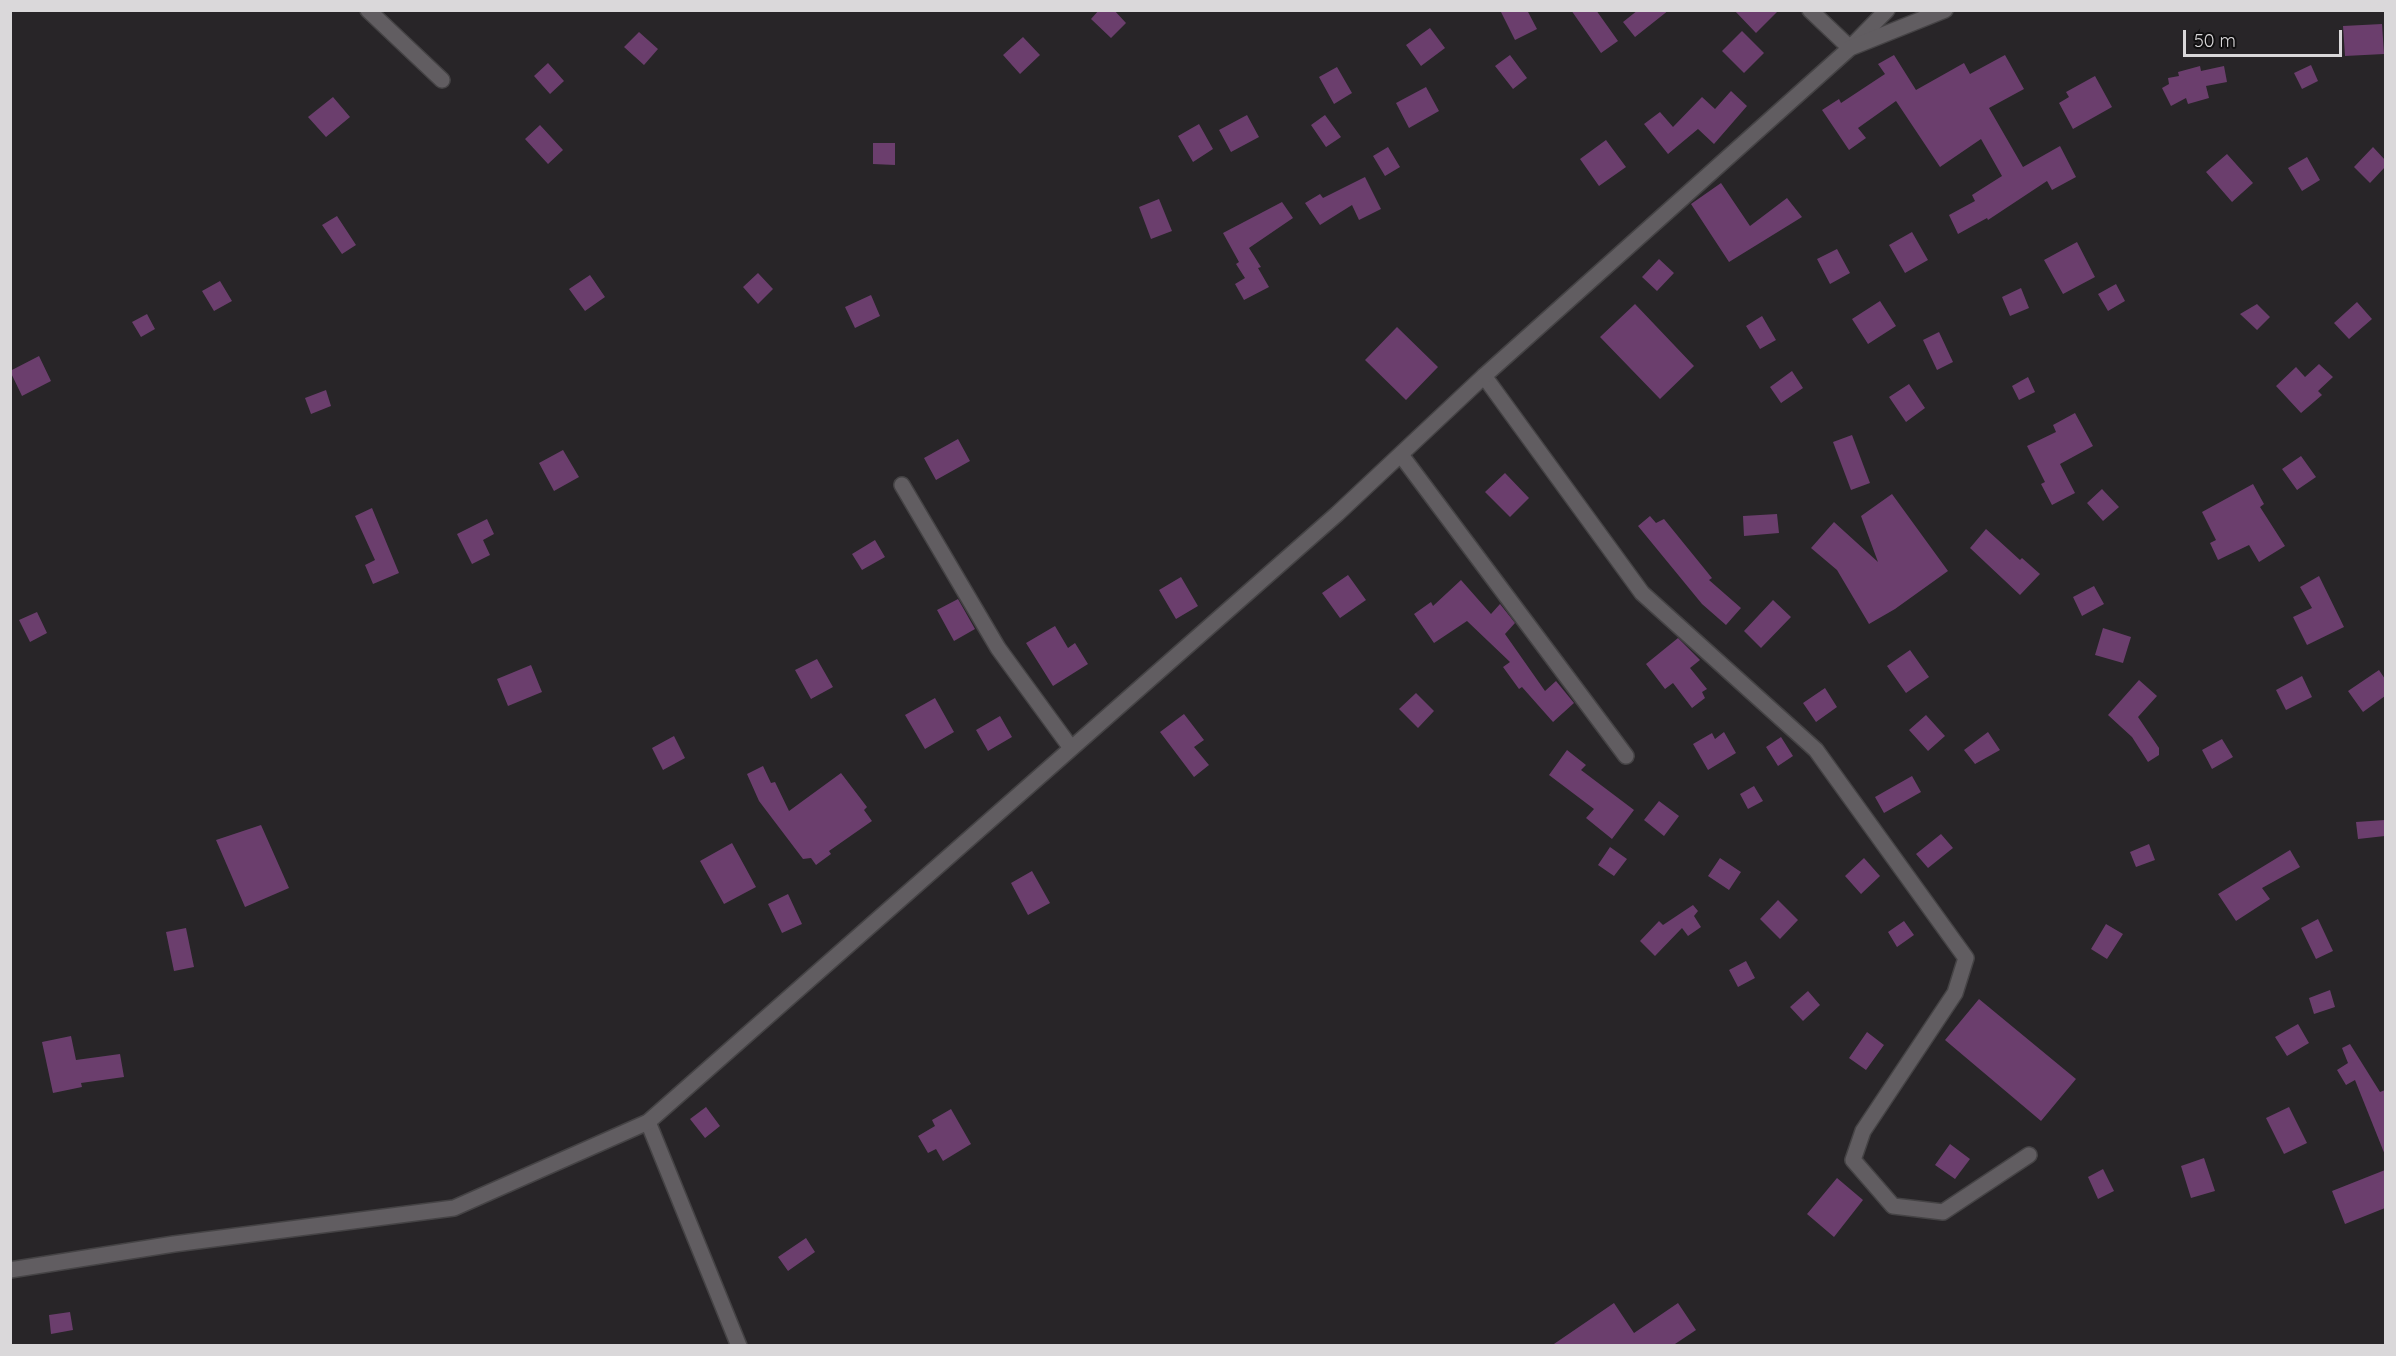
<!DOCTYPE html>
<html>
<head>
<meta charset="utf-8">
<style>
  body { margin:0 }
  #map { position:relative; width:2396px; height:1356px; overflow:hidden; background:#282528; font-family:Quicksand,sans-serif }
  canvas { display:block }
  .frame { position:absolute; inset:0; border:12px solid #dad8da; pointer-events:none }
  .scale { position:absolute; left:2183px; top:30px; width:159px; height:27px; box-sizing:border-box; border:3px solid #dad8da; border-top:0; padding-left:8px; font-size:18px; line-height:21px; white-space:nowrap; color:#dad8da; -webkit-text-stroke:4px #100f10; paint-order:stroke }
</style>
</head>
<body>
<div id="map">
<canvas width="2396" height="1356"></canvas>
<div class="frame"></div>
<div class="scale">50 m</div>
</div>
<script>
const ctx = document.querySelector('canvas').getContext('2d');
ctx.lineJoin = 'round';
function paint(path, color) {
  ctx.fillStyle = color;
  ctx.fill(path, 'evenodd');
}
function toPath(rows) {
  const path = new Path2D();
  for (const r of rows) {
    path.moveTo(r[0], r[1]);
    for (let i = 2; i < r.length; i += 2) path.lineTo(r[i], r[i + 1]);
  }
  return path;
}
function strokePath(path, color, width, dash) {
  ctx.strokeStyle = color;
  ctx.lineWidth = width;
  ctx.lineCap = dash ? 'butt' : 'round';
  ctx.setLineDash(dash || []);
  ctx.stroke(path);
}
paint(toPath([
  [1099,10,1114,10,1126,23,1111,38,1091,19],
  [1500,10,1527,10,1537,29,1515,40],
  [1571,10,1596,10,1618,41,1601,53],
  [1638,10,1669,10,1635,37,1623,22],
  [1734,10,1779,10,1756,33],
  [2382,24,2384,54,2345,56,2343,26],
  [1430,28,1445,48,1421,66,1406,45],
  [1742,31,1764,53,1744,73,1722,51],
  [639,32,658,49,644,65,624,47],
  [1023,37,1040,55,1020,74,1003,55],
  [1510,55,1527,78,1513,89,1495,66],
  [1894,55,1916,90,1964,63,1970,74,2005,55,2024,89,1989,108,2023,167,2060,146,2076,177,2052,190,2047,181,1988,220,1987,218,1958,234,1949,215,1975,201,1972,195,2002,176,1981,139,1940,167,1896,101,1858,128,1866,138,1849,150,1822,110,1839,99,1841,103,1885,74,1878,64],
  [548,63,564,81,550,94,534,76],
  [2311,65,2318,81,2302,89,2294,73],
  [2200,66,2201,71,2224,66,2227,82,2206,86,2209,98,2188,104,2186,98,2171,106,2162,88,2169,84,2168,78,2179,76,2178,72],
  [1337,67,1352,93,1334,104,1319,77],
  [2095,76,2112,107,2073,129,2059,103,2069,97,2066,92],
  [1426,87,1439,111,1409,128,1396,103],
  [1731,91,1747,106,1714,144,1698,129,1668,154,1644,124,1660,112,1673,127,1702,97,1715,109],
  [333,97,350,117,326,137,308,117],
  [1247,115,1259,137,1231,152,1219,130],
  [1325,115,1341,137,1326,147,1311,125],
  [1199,124,1213,149,1193,162,1178,136],
  [540,125,563,150,548,164,525,139],
  [1606,140,1626,167,1599,186,1580,159],
  [873,143,895,143,895,165,873,164],
  [1388,147,1400,167,1385,176,1373,156],
  [2373,147,2385,160,2385,167,2370,183,2354,167],
  [2227,154,2253,183,2232,202,2206,172],
  [2307,157,2320,180,2302,191,2288,168],
  [1365,177,1381,209,1359,220,1352,205,1320,225,1305,203,1320,194,1323,198],
  [1721,183,1750,226,1787,198,1802,217,1729,262,1691,204],
  [1159,199,1172,231,1151,239,1139,207],
  [1282,202,1293,218,1249,248,1261,267,1258,268,1269,287,1244,300,1235,284,1245,278,1236,264,1239,262,1223,233],
  [337,216,356,245,342,254,322,225],
  [1912,232,1928,260,1905,273,1889,245],
  [2077,242,2095,277,2063,294,2044,260],
  [1837,249,1850,273,1830,284,1817,259],
  [1659,259,1674,273,1657,291,1642,277],
  [758,273,773,289,758,304,743,287],
  [590,275,605,297,585,311,569,289],
  [220,281,232,301,214,311,202,291],
  [2116,284,2125,301,2108,311,2098,294],
  [2021,288,2029,308,2010,316,2002,297],
  [871,295,880,316,855,328,845,307],
  [1880,301,1896,326,1868,344,1852,319],
  [2357,302,2372,319,2349,339,2334,323],
  [1635,304,1694,366,1660,399,1600,337],
  [2257,304,2270,317,2257,330,2240,314],
  [147,314,155,329,141,337,132,322],
  [1762,316,1776,340,1760,349,1746,326],
  [1397,327,1438,367,1406,400,1365,360],
  [1939,332,1953,362,1937,370,1923,340],
  [39,356,51,381,22,396,10,371],
  [2319,364,2333,377,2318,391,2322,395,2301,413,2276,386,2296,367,2305,377],
  [1792,371,1803,388,1781,403,1770,387],
  [2028,377,2035,392,2019,400,2012,386],
  [1909,384,1925,408,1906,422,1889,397],
  [326,390,331,406,311,414,305,398],
  [2075,413,2093,446,2060,464,2075,493,2052,505,2041,484,2045,482,2027,446,2056,432,2053,425],
  [1852,435,1870,483,1851,490,1833,442],
  [958,439,970,461,936,480,924,458],
  [563,450,579,477,554,491,539,463],
  [2301,456,2316,477,2297,490,2282,469],
  [1505,473,1529,498,1510,517,1485,492],
  [2253,484,2264,504,2260,507,2285,546,2259,562,2249,545,2218,560,2210,543,2216,540,2202,512],
  [2102,489,2119,507,2103,521,2087,503],
  [1892,494,1948,571,1895,609,1869,624,1837,570,1811,548,1834,522,1878,562,1861,516],
  [372,508,399,573,373,584,365,565,375,560,355,516],
  [1777,514,1779,533,1744,536,1743,516],
  [1650,516,1656,523,1664,519,1712,578,1709,580,1741,608,1726,625,1702,604,1638,526],
  [487,519,494,534,483,540,490,555,472,564,457,534],
  [1986,529,2020,560,2022,558,2040,574,2020,595,1970,548],
  [875,540,885,557,862,570,852,554],
  [1348,575,1366,600,1340,618,1322,593],
  [2319,576,2344,627,2307,645,2293,617,2312,608,2300,587],
  [1181,577,1198,606,1176,619,1159,590],
  [1461,580,1491,614,1500,604,1515,623,1505,634,1545,691,1556,681,1574,703,1553,722,1522,687,1519,689,1503,667,1510,662,1467,621,1434,643,1414,614,1431,602,1433,606],
  [2094,586,2104,604,2082,616,2073,597],
  [958,599,975,629,954,641,937,610],
  [1773,600,1791,617,1761,648,1744,631],
  [37,612,47,633,30,642,19,620],
  [1055,626,1068,648,1075,643,1088,664,1053,686,1026,643],
  [2103,628,2131,637,2123,663,2095,655],
  [1678,638,1700,660,1690,668,1707,689,1702,692,1705,698,1692,708,1673,683,1665,689,1646,664],
  [1910,650,1929,677,1906,693,1887,666],
  [817,659,833,687,811,699,795,670],
  [531,665,542,692,508,706,497,679],
  [2379,670,2385,679,2385,696,2363,712,2348,691],
  [2302,676,2312,697,2286,710,2276,690],
  [2139,680,2157,696,2138,717,2159,748,2159,755,2148,762,2132,737,2108,715],
  [1825,688,1837,707,1816,722,1803,703],
  [1416,693,1434,711,1418,728,1399,709],
  [935,698,954,732,925,749,905,715],
  [1184,714,1204,740,1194,747,1209,765,1194,777,1160,732],
  [1926,715,1945,736,1928,751,1909,730],
  [1000,716,1012,737,988,751,976,730],
  [1724,732,1736,753,1708,770,1693,744,1712,733,1715,739],
  [1988,732,2000,750,1975,764,1964,750],
  [674,736,685,758,663,770,652,748],
  [1781,737,1793,756,1778,766,1766,747],
  [2222,739,2233,757,2212,769,2202,750],
  [1567,750,1586,765,1581,770,1634,810,1612,839,1586,818,1594,809,1549,775],
  [763,766,771,783,775,782,789,811,841,773,867,807,864,810,872,821,829,851,831,854,816,865,811,858,803,859,759,801,747,774],
  [1912,776,1921,792,1884,813,1875,797],
  [1754,786,1763,801,1748,809,1740,794],
  [1659,801,1679,816,1664,836,1644,820],
  [2385,820,2385,836,2358,839,2356,822],
  [261,825,289,888,245,907,216,840],
  [1941,834,1953,848,1928,868,1916,854],
  [732,843,756,887,724,904,700,861],
  [2149,844,2155,860,2136,867,2130,852],
  [1610,847,1627,859,1614,876,1598,865],
  [2290,850,2300,867,2262,888,2270,899,2236,921,2218,894],
  [1720,858,1741,872,1729,890,1708,876],
  [1864,858,1880,876,1861,894,1845,876],
  [1032,871,1050,903,1028,915,1011,883],
  [788,894,802,924,782,933,768,904],
  [1778,900,1798,920,1780,939,1760,919],
  [1693,905,1698,911,1694,916,1701,927,1688,936,1682,928,1655,956,1640,941,1659,921,1663,925],
  [2318,919,2333,951,2316,959,2301,928],
  [1904,921,1914,935,1897,947,1888,932],
  [2106,924,2123,934,2107,959,2091,949],
  [186,928,194,967,174,971,166,932],
  [1746,961,1755,978,1738,987,1729,970],
  [2330,990,2335,1007,2314,1014,2309,998],
  [1808,991,1820,1005,1803,1021,1790,1007],
  [1979,999,2076,1079,2041,1121,1945,1040],
  [2298,1024,2309,1043,2287,1056,2275,1037],
  [1867,1032,1884,1045,1866,1070,1849,1058],
  [71,1036,76,1060,120,1054,124,1077,81,1083,82,1087,53,1093,42,1042],
  [2350,1044,2380,1092,2385,1090,2385,1155,2355,1080,2346,1085,2337,1070,2348,1063,2342,1048],
  [706,1107,720,1126,705,1138,690,1119],
  [2289,1107,2307,1143,2284,1154,2266,1118],
  [951,1109,971,1144,943,1161,936,1149,928,1153,918,1136,935,1126,932,1120],
  [1950,1144,1970,1159,1955,1179,1935,1165],
  [2204,1158,2215,1191,2191,1198,2181,1166],
  [2103,1169,2114,1191,2098,1199,2088,1177],
  [2385,1170,2385,1208,2345,1224,2332,1191],
  [1837,1178,1863,1200,1834,1237,1807,1214],
  [806,1238,815,1252,788,1271,778,1257],
  [1614,1303,1634,1333,1678,1303,1696,1330,1672,1346,1551,1346],
  [70,1312,73,1330,51,1334,49,1315]
]), '#6b3e6d');
const street = toPath([
  [368,10,442,80],
  [1810,10,1850,48,1887,10],
  [1484,376,1642,593,1816,750,1966,958,1955,993,1863,1131,1853,1160,1893,1206,1943,1212,2029,1155],
  [1401,455,1626,756],
  [902,485,998,648,1071,748],
  [648,1122,739,1346]
]);
const secondary = toPath([
  [10,1270,174,1244,454,1208,648,1122,1337,514,1484,376,1850,48,1945,10]
]);
strokePath(street, '#454345', 18);
strokePath(secondary, '#454345', 18);
strokePath(street, '#615d61', 15);
strokePath(secondary, '#615d61', 15);
</script>
</body>
</html>
